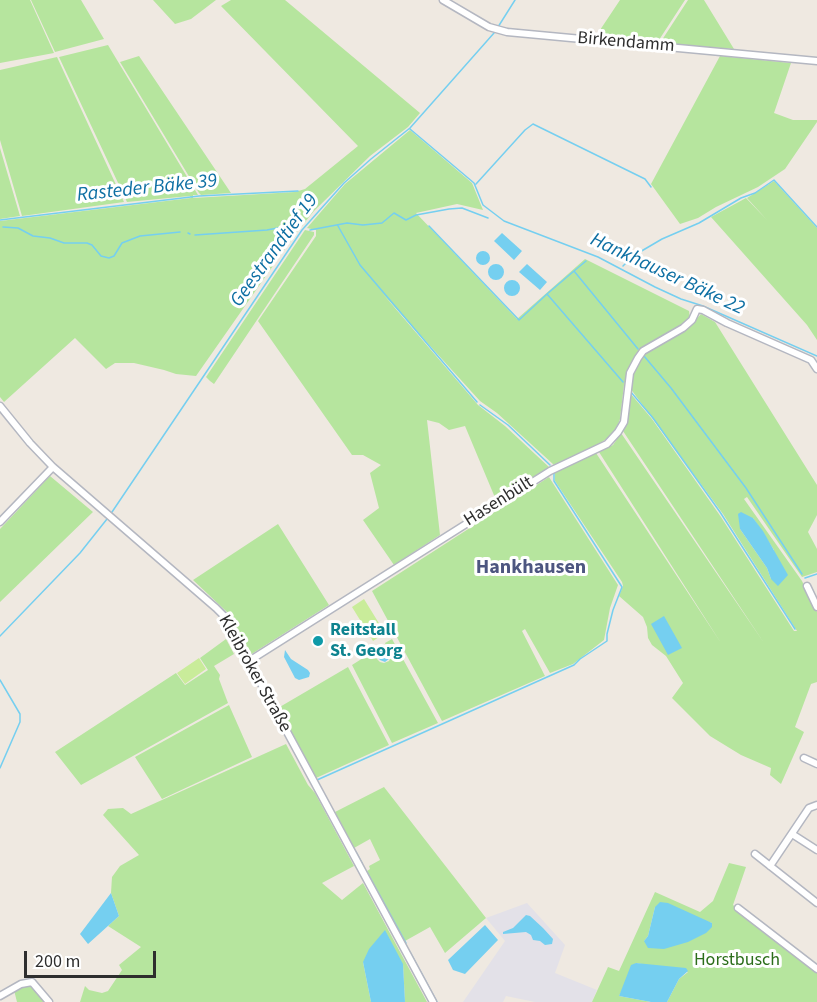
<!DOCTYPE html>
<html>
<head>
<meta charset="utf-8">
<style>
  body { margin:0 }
  #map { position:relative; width:817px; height:1002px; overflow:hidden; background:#efe9e1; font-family:"Source Sans 3",sans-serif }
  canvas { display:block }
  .scale { position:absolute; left:24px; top:951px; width:132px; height:27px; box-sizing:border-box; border:3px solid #2e2e2e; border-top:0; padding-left:8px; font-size:18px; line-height:21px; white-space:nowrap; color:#2e2e2e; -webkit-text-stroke:4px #fff; paint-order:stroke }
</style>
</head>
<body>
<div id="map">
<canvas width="817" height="1002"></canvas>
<div class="scale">200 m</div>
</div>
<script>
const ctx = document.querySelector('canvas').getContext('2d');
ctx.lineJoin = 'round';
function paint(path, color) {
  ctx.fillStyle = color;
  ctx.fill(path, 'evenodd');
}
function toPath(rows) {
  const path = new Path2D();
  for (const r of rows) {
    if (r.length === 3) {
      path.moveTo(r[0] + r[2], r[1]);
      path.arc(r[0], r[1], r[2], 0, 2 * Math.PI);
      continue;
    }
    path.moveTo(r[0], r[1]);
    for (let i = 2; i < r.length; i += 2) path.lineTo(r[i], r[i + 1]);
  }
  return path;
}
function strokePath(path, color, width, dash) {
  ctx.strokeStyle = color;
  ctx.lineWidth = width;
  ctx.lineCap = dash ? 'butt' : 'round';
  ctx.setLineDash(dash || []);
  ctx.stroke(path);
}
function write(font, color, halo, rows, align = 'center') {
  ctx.font = font + ' "Source Sans 3",sans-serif';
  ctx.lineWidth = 6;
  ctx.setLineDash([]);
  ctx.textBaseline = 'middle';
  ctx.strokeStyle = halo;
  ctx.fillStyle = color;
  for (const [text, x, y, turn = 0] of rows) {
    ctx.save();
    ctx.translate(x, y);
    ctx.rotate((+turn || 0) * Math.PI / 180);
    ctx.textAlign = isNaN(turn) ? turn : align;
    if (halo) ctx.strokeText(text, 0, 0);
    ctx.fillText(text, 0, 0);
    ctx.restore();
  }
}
paint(toPath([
  [527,903,565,945,555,973,597,990,592,1002,535,1002,506,996,503,1002,463,1002,505,941,486,918]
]), '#e3e1e8');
paint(toPath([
  [0,0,30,0,54,53,0,63],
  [31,0,81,0,104,39,55,52],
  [153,0,216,0,191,19,175,24],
  [231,0,285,0,420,113,408,127,370,156,314,211,296,233,196,376,176,374,164,370,134,363,115,363,106,369,75,338,4,402,0,397,0,221,191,198,190,196,127,202,59,57,108,45,198,195,193,195,193,198,295,192,305,189,358,146,221,6],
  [620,0,685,0,657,43,596,36],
  [688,0,704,0,734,49,660,43],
  [139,56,231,193,201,195,199,193,120,62],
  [720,56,791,63,774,113,793,120,817,120,817,122,785,169,758,187,716,207,698,218,680,224,651,184],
  [57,57,124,202,22,216,0,140,0,70],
  [410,130,472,183,483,210,457,204,416,213,517,319,585,259,689,311,690,318,679,328,637,353,631,364,624,385,620,419,615,433,596,446,554,465,497,413,480,401,383,294,478,405,505,426,550,468,496,500,465,426,449,430,439,423,427,420,440,535,394,565,363,520,379,508,370,473,381,465,363,455,352,455,258,321,316,236,316,230,307,228,345,184],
  [0,148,20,216,0,219],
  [774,181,817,228,817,340,807,325,711,217,746,198,767,220,747,198],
  [305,230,314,232,314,235,214,384,210,381,206,377],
  [701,314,715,322,817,485,817,515,808,532,817,549,817,572,802,577,747,497,744,499,802,581,817,612,817,682,811,684,795,727,804,732,781,784,770,775,771,768,741,755,710,736,672,698,683,683,666,656,652,645,648,638,647,627,643,617,619,596,623,586,622,582,555,481,555,471,596,453,721,643,599,452,613,445,621,433,764,643,623,431,630,393,652,419,721,517,794,631,797,631,723,514,630,388,633,370,644,354,688,328],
  [753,518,774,550,771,579,767,568,740,529],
  [50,476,93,512,0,602,0,529],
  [549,477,618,585,610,608,604,640,573,664,550,673,525,629,522,631,545,676,442,721,372,591],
  [278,524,329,605,250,655,228,613,193,580],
  [226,639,234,654,214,666,220,675,219,679,228,703,81,785,55,752,176,673,185,685,208,670,200,658],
  [392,639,438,723,392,743,352,665,371,653,380,662,384,663,389,661,391,657,385,643],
  [348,667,389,745,316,778,278,708],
  [229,705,252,757,162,799,135,757],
  [286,744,308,785,315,793,354,866,322,883,342,900,363,883,427,1002,405,1002,403,964,363,962,371,1002,80,1002,85,986,89,990,102,993,108,991,122,970,119,965,141,947,108,926,119,916,111,893,112,877,120,866,139,855,103,815,108,809,123,808,131,814],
  [384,787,486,918,445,953,430,927,405,941,367,871,370,869,369,866,380,860,370,839,354,848,335,812],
  [729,863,746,867,733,905,817,969,817,1002,667,1002,679,979,688,972,636,963,619,996,651,1002,592,1002,608,967,619,971,655,892,700,912,713,901],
  [655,907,702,920,712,923,644,941,648,936],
  [32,985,46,1002,17,1002,14,990]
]), '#b6e59e');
paint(toPath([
  [364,599,385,633,373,641,352,607],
  [199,658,206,669,185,684,177,673]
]), '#c9ec9a');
paint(toPath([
  [502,233,522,251,514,260,494,241],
  [483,258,7],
  [496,272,8],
  [527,264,547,282,540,290,519,272],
  [512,288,8],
  [741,512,753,518,763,531,788,575,778,586,771,579,767,568,740,529,738,514],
  [664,616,682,648,668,655,651,624],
  [384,645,390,658,385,662,380,660,373,651],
  [285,650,291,659,308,670,310,673,309,677,299,680,295,678,284,657],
  [111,893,119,916,88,944,80,934],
  [660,902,668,903,712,923,712,927,706,933,688,942,664,949,648,948,644,941,648,936,655,907],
  [526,915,530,916,543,928,553,939,552,944,545,945,540,941,533,940,531,935,526,932,503,934,503,932,513,928],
  [485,925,498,940,465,974,453,970,448,960],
  [385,930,403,964,405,1002,371,1002,363,962,369,949],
  [636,963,686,968,688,971,679,979,667,1002,651,1002,619,996,631,965]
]), '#75cff0');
strokePath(toPath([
  [498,27,515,0],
  [410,129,474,183,483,205,504,221,598,257,655,287,681,299,703,306,817,356],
  [476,184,525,130,533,124,645,179,651,187],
  [0,220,199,196,298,191],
  [338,226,360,265,477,402],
  [429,226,519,320,547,294],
  [3,227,18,228,33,236,50,238,64,243,87,243,92,245,101,256,109,258,114,256,122,243,140,236,180,232],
  [310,230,347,223,363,225,382,223,394,213,406,220,416,215,449,209,462,208,488,218],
  [188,233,190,234],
  [195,235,267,230,288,226,296,228],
  [586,261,574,271,638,349],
  [623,266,633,256,662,239,699,223,741,198,755,193,774,180,817,227],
  [574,271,547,294,623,382],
  [644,356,671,388,746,488,802,574],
  [630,391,653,418,720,512,795,629],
  [480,405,508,425,550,465],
  [112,512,302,230,344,183,371,159,410,128,494,33],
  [805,578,817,574],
  [0,636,80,553,107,519],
  [0,680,20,714,20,722,0,768],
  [317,780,574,665,580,659,607,641,607,634,613,610,622,587,554,481,554,472],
  [356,852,362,863],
  [367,872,406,943],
  [410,952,437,1002]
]), '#75cff0', 1.5);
const minor = toPath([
  [443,0,489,27,507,32,817,61],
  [0,406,30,443,53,467,216,608,225,617,433,1002],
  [0,522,53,467],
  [807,586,817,607],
  [249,661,550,471,607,444,618,432,624,422,630,373,638,358,643,351,683,328,692,320,697,309,703,310,727,323,811,360,817,369],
  [804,758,817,764],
  [792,834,817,850],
  [755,854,817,903],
  [770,866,809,808,817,805],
  [738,908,817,969],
  [0,996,21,984,32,982,49,1002]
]);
strokePath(minor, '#b4b7c1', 9);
strokePath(minor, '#fff', 6);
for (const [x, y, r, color] of [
  [318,641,6,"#0f9aa8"]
]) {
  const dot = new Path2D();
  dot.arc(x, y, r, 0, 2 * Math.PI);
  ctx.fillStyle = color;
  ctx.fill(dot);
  strokePath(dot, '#fff', 2);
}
write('18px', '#2e2e2e', '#fff', [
  ["Birkendamm",626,43,5],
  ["Hasenbült",499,502,-32],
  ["Kleibroker Straße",254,674,61]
]);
write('bold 18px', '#0d838f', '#fff', [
  ["Reitstall",330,631],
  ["St. Georg",330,652]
], 'left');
write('18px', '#2c6e1b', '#fff', [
  ["Horstbusch",737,961]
]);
write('italic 20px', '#0d6fa3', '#fff', [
  ["Rasteder Bäke 39",147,189,-6],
  ["Geestrandtief 19",275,251,-54],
  ["Hankhauser Bäke 22",667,275,25]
]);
write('bold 20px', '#4d5680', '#fff', [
  ["Hankhausen",531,569]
]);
</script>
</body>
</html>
